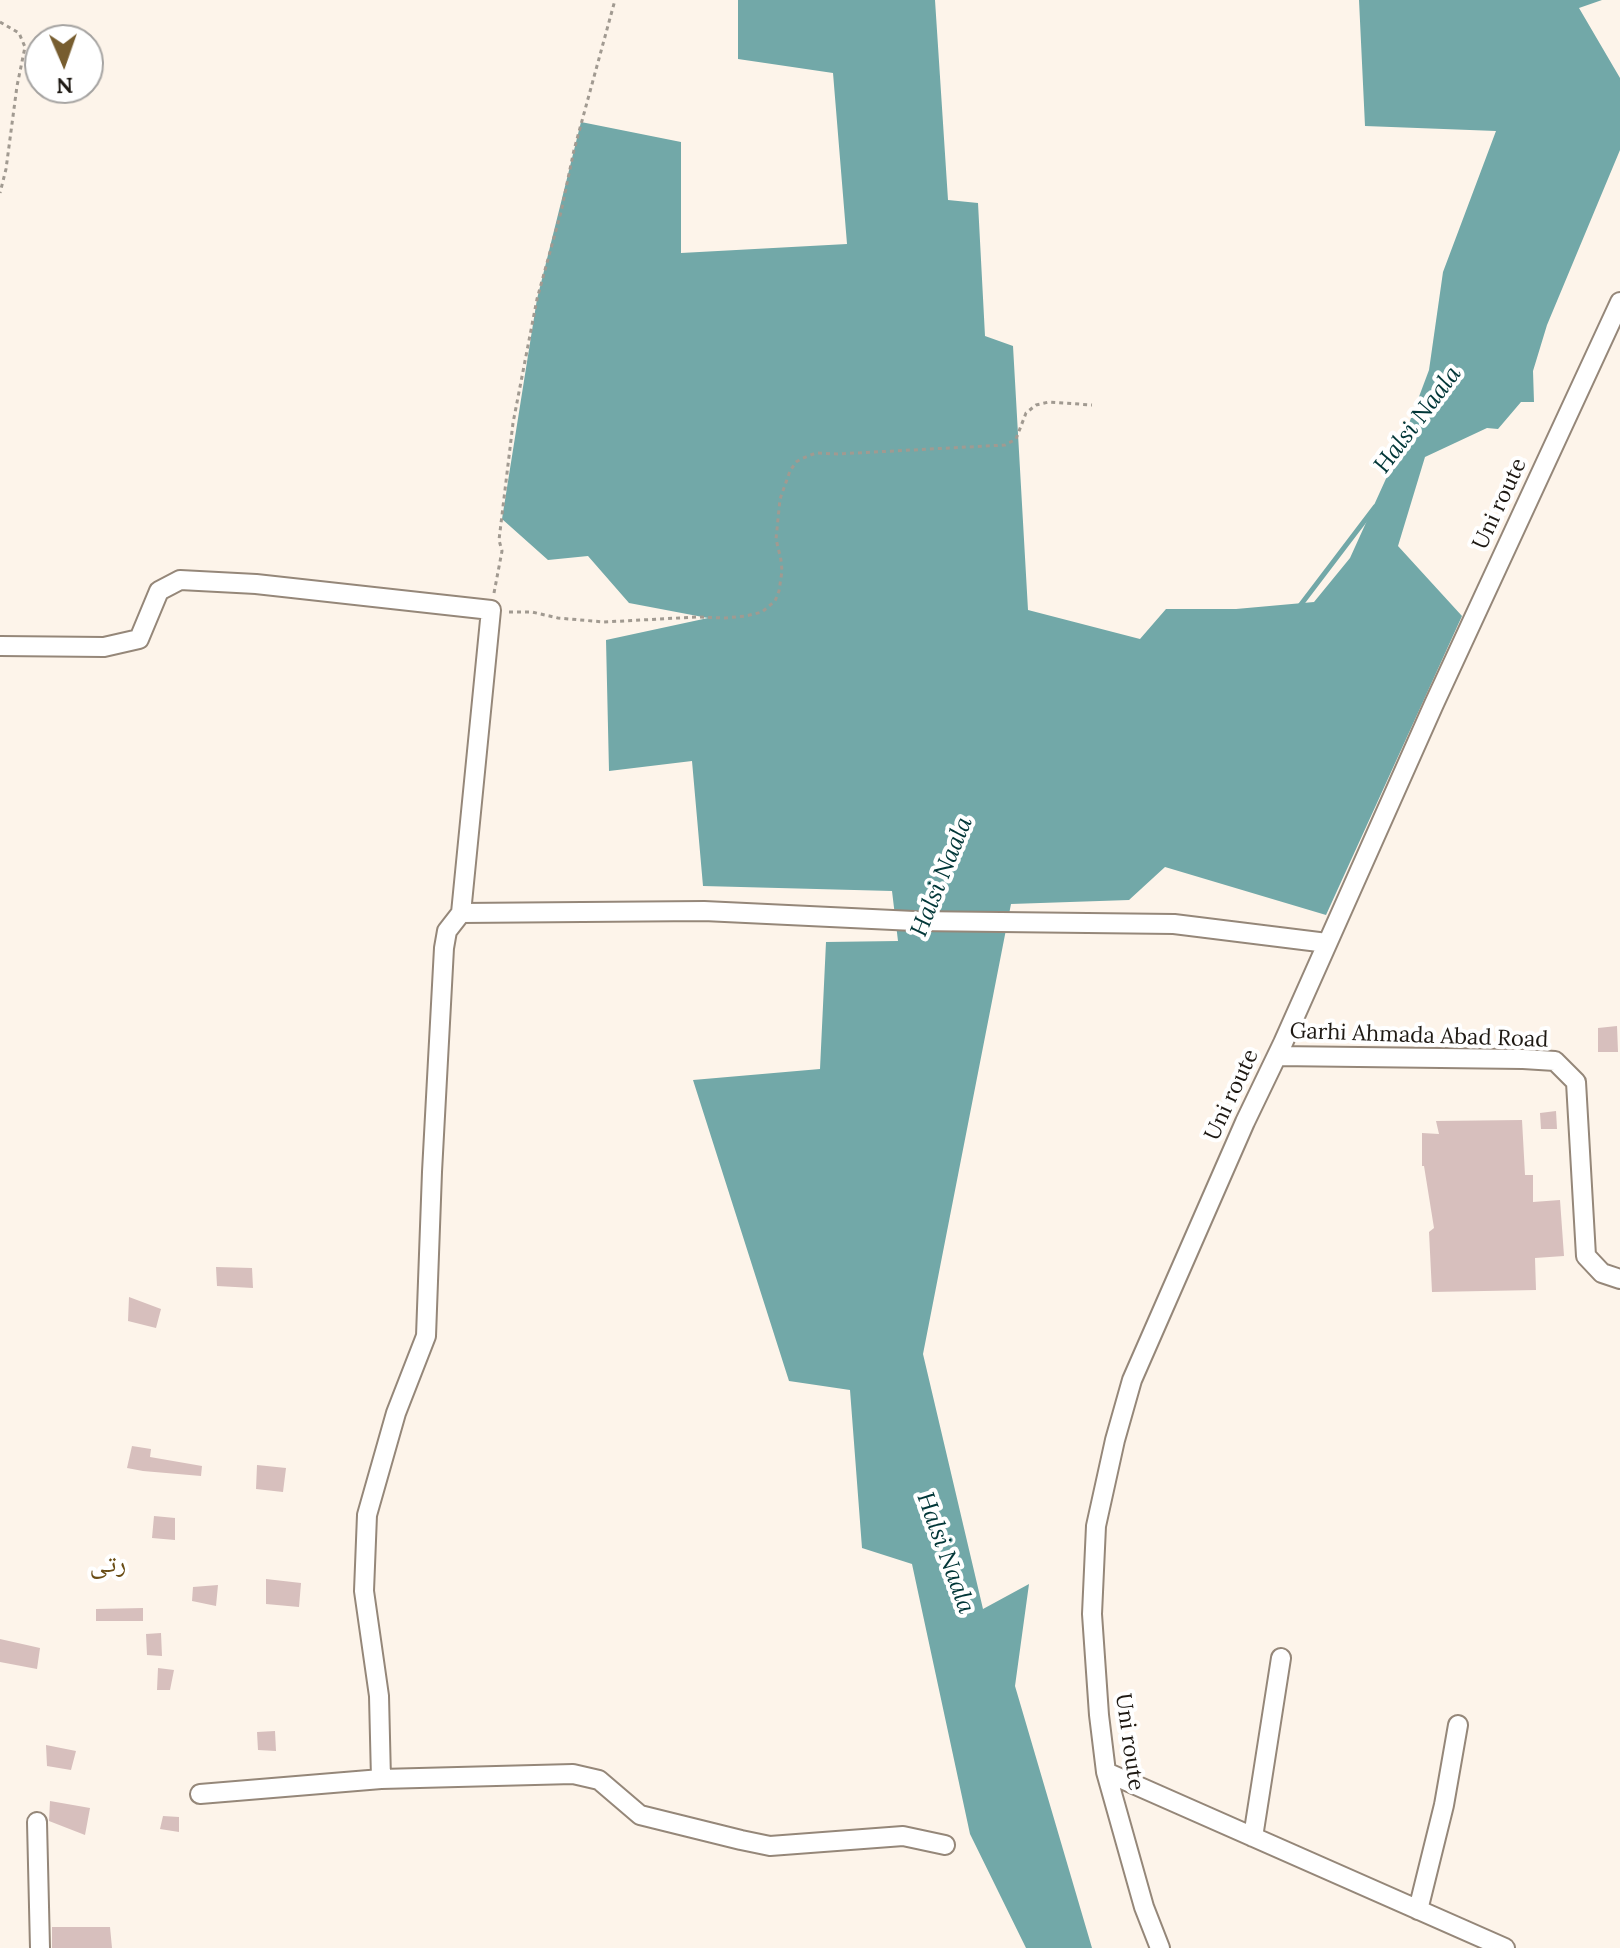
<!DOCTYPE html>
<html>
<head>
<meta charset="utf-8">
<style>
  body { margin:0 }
  #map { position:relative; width:1620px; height:1948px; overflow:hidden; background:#fdf4ea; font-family:Lora,serif }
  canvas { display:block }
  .north { position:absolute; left:24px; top:24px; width:80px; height:80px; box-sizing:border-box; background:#fff; border:2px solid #a5a3a1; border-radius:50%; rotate:178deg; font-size:22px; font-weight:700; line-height:32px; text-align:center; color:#1e1913 }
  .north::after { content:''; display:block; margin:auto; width:28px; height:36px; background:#775d2f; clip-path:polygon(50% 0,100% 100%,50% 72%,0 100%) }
</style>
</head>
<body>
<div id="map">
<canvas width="1620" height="1948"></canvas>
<div class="north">N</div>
</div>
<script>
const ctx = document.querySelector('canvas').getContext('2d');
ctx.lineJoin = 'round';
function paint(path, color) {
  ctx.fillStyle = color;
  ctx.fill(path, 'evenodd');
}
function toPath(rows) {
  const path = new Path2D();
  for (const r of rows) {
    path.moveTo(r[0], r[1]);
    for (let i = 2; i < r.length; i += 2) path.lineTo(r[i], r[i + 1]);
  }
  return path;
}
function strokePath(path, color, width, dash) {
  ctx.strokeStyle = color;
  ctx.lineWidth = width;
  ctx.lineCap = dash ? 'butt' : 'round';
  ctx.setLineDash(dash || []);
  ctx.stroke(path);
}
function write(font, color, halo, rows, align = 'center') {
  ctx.font = font + ' Lora,"Noto Naskh Arabic",serif';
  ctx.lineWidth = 8;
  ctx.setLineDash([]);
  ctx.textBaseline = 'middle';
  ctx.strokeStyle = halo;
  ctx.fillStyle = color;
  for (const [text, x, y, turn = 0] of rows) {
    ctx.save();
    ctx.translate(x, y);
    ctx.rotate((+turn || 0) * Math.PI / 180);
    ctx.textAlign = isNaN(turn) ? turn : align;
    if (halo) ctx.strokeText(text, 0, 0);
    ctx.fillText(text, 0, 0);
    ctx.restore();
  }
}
paint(toPath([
  [738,0,935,0,948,200,978,203,985,336,1013,346,1028,610,1140,639,1166,609,1236,609,1314,602,1350,558,1399,450,1429,370,1443,272,1496,131,1365,126,1359,0,1602,0,1579,8,1620,78,1620,150,1547,325,1533,371,1534,402,1521,402,1498,429,1487,428,1425,457,1398,546,1462,616,1326,915,1165,867,1129,900,1011,904,923,1354,983,1609,1029,1584,1015,1686,1092,1948,1026,1948,970,1834,912,1564,862,1548,850,1390,789,1381,693,1080,820,1069,826,942,898,941,892,891,703,886,692,761,609,771,606,640,708,618,629,603,588,556,548,560,502,519,537,299,581,122,681,142,681,253,847,244,833,73,738,59]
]), '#72a8a8');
strokePath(toPath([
  [1299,607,1375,507]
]), '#72a8a8', 5);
paint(toPath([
  [1617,1026,1618,1052,1598,1052,1598,1028],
  [1556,1111,1557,1129,1541,1129,1540,1113],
  [1522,1120,1525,1175,1533,1175,1533,1202,1560,1200,1564,1256,1535,1258,1536,1290,1432,1292,1429,1232,1434,1228,1424,1166,1422,1166,1422,1133,1439,1134,1436,1121],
  [216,1267,252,1268,253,1288,217,1286],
  [129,1297,161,1309,156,1328,128,1321],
  [132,1446,151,1449,150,1457,202,1466,201,1476,143,1471,127,1468],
  [257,1465,286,1468,283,1492,256,1489],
  [154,1516,175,1518,175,1540,152,1538],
  [266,1579,301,1583,299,1607,266,1604],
  [218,1585,216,1606,192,1601,193,1587],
  [143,1608,143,1621,96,1621,96,1609],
  [161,1633,162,1656,147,1655,146,1634],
  [0,1639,40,1648,37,1669,0,1662],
  [158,1668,174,1670,170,1690,157,1690],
  [275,1731,276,1751,258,1750,257,1732],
  [46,1745,76,1751,71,1770,47,1766],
  [50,1801,90,1808,85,1835,49,1821],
  [163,1816,179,1817,179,1832,160,1829],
  [52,1927,110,1927,112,1948,52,1948]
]), '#d7bfbd');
const minor = toPath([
  [0,646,104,647,139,639,159,591,180,580,256,584,491,610,461,913,704,911,914,921,1174,924,1327,943],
  [1277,1056,1523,1059,1555,1061,1576,1082,1586,1256,1602,1273,1620,1279],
  [1106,1772,1505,1948],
  [381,1779,379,1696,364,1591,367,1515,396,1413,426,1336,432,1172,444,948,447,931,461,913],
  [200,1794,381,1779,573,1774,599,1780,640,1815,741,1840,770,1846,903,1836,945,1845],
  [37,1822,40,1948],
  [1253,1837,1281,1658],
  [1418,1910,1444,1805,1458,1725],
  [1160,1948,1144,1907,1106,1772,1099,1715,1092,1614,1096,1526,1115,1440,1132,1380,1245,1122,1283,1043,1434,704,1620,302]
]);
strokePath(minor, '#958779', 22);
strokePath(toPath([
  [0,22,19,33,25,47,17,86,6,169,0,193],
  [494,593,502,551,499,540,513,423,537,299,561,212,574,150,615,0],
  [509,612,532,612,558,618,604,622,697,617,725,618,746,616,762,612,775,601,779,591,782,571,781,560,776,539,780,499,790,471,796,462,801,459,816,453,837,454,1005,445,1016,439,1026,413,1036,405,1049,402,1092,405]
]), '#a19a91', 3, [4, 4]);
strokePath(minor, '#fff', 18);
write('22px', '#1e1913', '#fff', [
  ["Uni route",1500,504,-65],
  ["Garhi Ahmada Abad Road",1419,1036,2],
  ["Uni route",1232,1095,-65],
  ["Uni route",1129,1742,82]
]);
write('italic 24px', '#003637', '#fff', [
  ["Halsi Naala",1418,420,-53],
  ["Halsi Naala",942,877,-68],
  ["Halsi Naala",945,1553,70]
]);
write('26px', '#694c14', '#fff', [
  ["رتی",108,1565]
]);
</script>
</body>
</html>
